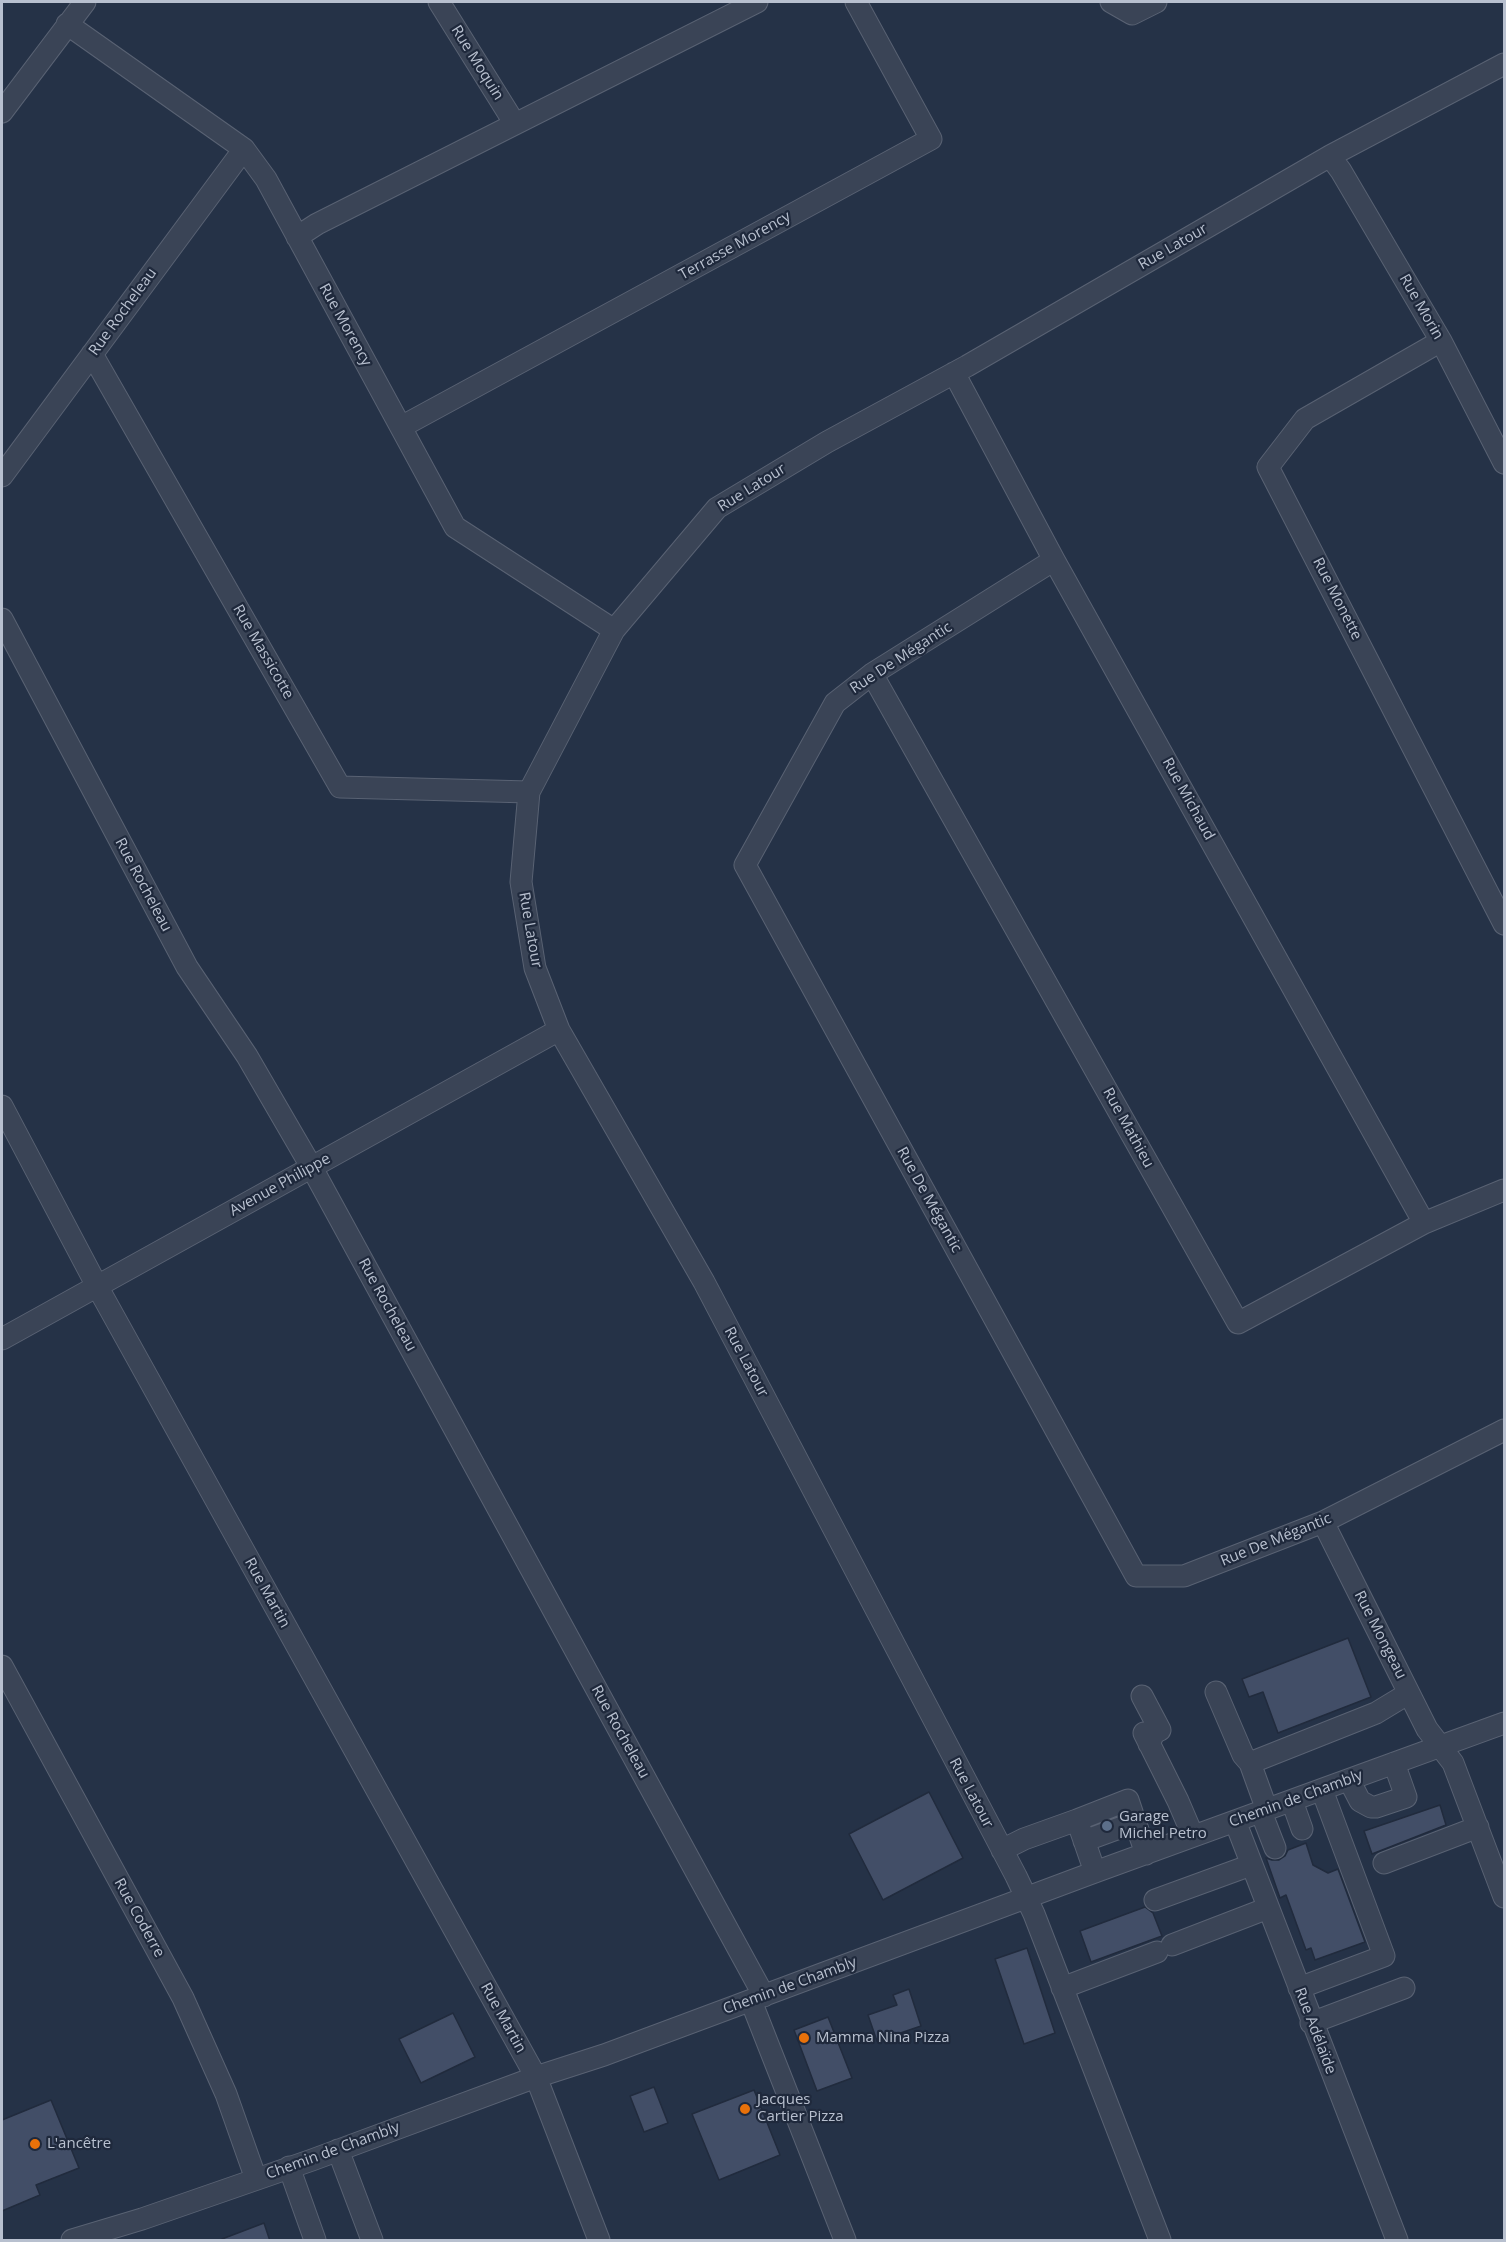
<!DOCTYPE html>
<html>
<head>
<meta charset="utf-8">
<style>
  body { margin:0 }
  #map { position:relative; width:1506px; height:2242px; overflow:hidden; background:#253247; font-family:"Open Sans",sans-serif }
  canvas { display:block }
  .frame { position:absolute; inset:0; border:3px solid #b8c0cf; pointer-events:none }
</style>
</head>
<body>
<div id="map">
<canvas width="1506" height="2242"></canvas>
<div class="frame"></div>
</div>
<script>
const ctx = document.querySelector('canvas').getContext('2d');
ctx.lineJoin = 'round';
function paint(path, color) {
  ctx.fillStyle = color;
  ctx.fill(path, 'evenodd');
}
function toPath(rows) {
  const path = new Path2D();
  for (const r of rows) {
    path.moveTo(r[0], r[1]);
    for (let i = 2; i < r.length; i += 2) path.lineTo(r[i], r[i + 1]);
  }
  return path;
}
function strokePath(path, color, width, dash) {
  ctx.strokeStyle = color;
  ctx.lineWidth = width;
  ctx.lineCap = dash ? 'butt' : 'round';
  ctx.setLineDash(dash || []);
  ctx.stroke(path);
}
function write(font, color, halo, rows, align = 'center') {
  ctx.font = font + ' "Open Sans",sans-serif';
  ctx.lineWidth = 4.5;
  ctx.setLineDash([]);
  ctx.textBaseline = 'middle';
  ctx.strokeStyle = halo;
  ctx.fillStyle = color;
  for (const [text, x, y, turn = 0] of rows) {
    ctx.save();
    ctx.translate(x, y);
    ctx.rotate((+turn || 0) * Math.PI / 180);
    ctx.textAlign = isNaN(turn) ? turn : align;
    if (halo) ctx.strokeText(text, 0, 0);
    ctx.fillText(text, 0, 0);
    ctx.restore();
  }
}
const building = toPath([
  [1348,1638,1371,1697,1278,1733,1263,1692,1249,1697,1242,1679,1348,1638],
  [929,1792,963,1858,883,1900,849,1834,929,1792],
  [1440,1805,1446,1825,1372,1854,1364,1831,1440,1805],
  [1306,1843,1313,1865,1328,1873,1338,1869,1365,1942,1315,1960,1311,1948,1306,1950,1286,1895,1280,1898,1266,1858,1272,1860,1279,1860,1285,1856,1288,1850,1306,1843],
  [1145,1907,1153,1913,1162,1936,1091,1962,1080,1931,1145,1907],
  [1027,1948,1055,2033,1024,2044,995,1959,1027,1948],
  [909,1989,921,2026,877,2041,868,2015,897,2005,893,1995,909,1989],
  [453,2013,475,2057,421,2083,399,2039,453,2013],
  [828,2017,852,2078,817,2091,794,2030,828,2017],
  [654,2087,668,2123,644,2132,630,2096,654,2087],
  [754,2090,780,2155,719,2180,692,2114,754,2090],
  [51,2100,79,2168,36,2185,40,2195,2,2211,2,2120,51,2100],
  [264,2223,270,2241,222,2241,222,2239,264,2223]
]);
paint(building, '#424e67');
strokePath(building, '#212b3d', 1.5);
const minor = toPath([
  [439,2,515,124],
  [1111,2,1132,14,1156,2],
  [67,24,244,149,266,179,455,527,614,630],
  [2,112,85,2],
  [1330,156,1341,171,1441,341,1504,463],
  [297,237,317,224,757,2],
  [1441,341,1305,419,1268,467,1504,924],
  [92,354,340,787,529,792],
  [954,373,1054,560,1424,1223],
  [401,427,931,139,856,2],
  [2,476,244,149],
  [1054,560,872,674,835,703,745,865,1136,1576,1184,1576,1323,1522,1504,1430],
  [2,619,187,967,247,1056,312,1168,764,1996],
  [872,674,1238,1323,1424,1223,1504,1190],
  [2,1106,97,1286,536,2077,599,2240],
  [2,1339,559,1030],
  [1323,1522,1427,1729,1453,1763,1504,1897],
  [2,1666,183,1998,226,2094,256,2179],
  [1216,1692,1243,1755,1250,1763],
  [1142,1696,1160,1730,1154,1733,1149,1744],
  [1144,1733,1178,1801,1193,1836],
  [1349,1780,1360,1801,1371,1807,1376,1807,1406,1797,1394,1763],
  [1292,1801,1302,1829],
  [1267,1810,1250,1763,1376,1713,1409,1693],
  [1261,1812,1275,1848],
  [1235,1821,1397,2240],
  [1084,1841,1136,1822],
  [1002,1850,1024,1839,1077,1820],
  [1384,1863,1478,1827],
  [1095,1872,1077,1820,1128,1800,1146,1854],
  [1155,1900,1251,1865],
  [1172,1945,1268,1908],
  [1062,1988,1157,1952],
  [1299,1988,1384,1956,1322,1790],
  [751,2001,845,2240],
  [1311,2023,1404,1988],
  [338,2150,372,2240],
  [289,2167,315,2240],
  [72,2240,142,2219,312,2160,536,2077,604,2055,1095,1872,1504,1723],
  [1160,2240,1034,1914,1016,1876,704,1282,559,1030,535,968,521,882,529,792,614,630,717,508,827,442,967,366,1330,156,1504,64]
]);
strokePath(minor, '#596273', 23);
strokePath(minor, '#3a4456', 21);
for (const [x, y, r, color] of [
  [1107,1826,6,"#5c6f8a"],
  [804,2038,6,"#e8710a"],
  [745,2109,6,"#e8710a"],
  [35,2144,6,"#e8710a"]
]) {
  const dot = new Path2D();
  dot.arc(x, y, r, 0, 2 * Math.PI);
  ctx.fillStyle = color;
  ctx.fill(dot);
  strokePath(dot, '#1f293c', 2);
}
write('15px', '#b8c0cf', '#1f293c', [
  ["Rue Moquin",477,63,58],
  ["Terrasse Morency",735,246,-29],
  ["Rue Latour",1173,247,-30],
  ["Rue Morin",1421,307,60],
  ["Rue Rocheleau",123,312,-54],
  ["Rue Morency",345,325,61],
  ["Rue Latour",752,488,-32],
  ["Rue Monette",1337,599,63],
  ["Rue Massicotte",263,652,60],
  ["Rue De Mégantic",901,658,-33],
  ["Rue Michaud",1188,799,61],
  ["Rue Rocheleau",143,885,62],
  ["Rue Latour",530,930,80],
  ["Rue Mathieu",1128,1128,61],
  ["Avenue Philippe",280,1185,-29],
  ["Rue De Mégantic",929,1200,61],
  ["Rue Rocheleau",387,1305,61],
  ["Rue Latour",746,1362,62],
  ["Rue De Mégantic",1276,1540,-22],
  ["Rue Martin",267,1593,61],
  ["Rue Mongeau",1380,1635,63],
  ["Rue Rocheleau",620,1732,61],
  ["Rue Latour",971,1793,62],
  ["Chemin de Chambly",1296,1799,-20],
  ["Rue Coderre",139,1918,61],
  ["Chemin de Chambly",790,1986,-20],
  ["Rue Martin",503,2018,61],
  ["Rue Adélaïde",1315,2031,69],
  ["Chemin de Chambly",333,2151,-20]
]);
write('15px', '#b8c0cf', '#1f293c', [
  ["Garage",1119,1817],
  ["Michel Petro",1119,1834],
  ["Mamma Nina Pizza",816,2038],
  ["Jacques",757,2100],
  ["Cartier Pizza",757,2117],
  ["L'ancêtre",47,2144]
], 'left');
</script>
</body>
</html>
